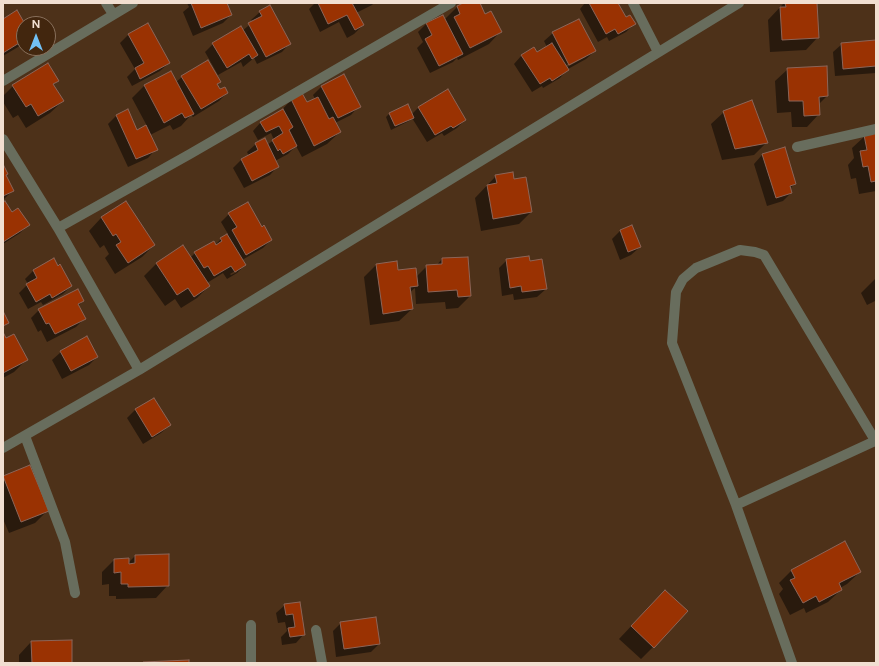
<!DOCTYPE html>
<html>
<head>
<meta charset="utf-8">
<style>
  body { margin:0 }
  #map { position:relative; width:879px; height:666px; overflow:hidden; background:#4d3119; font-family:Figtree,sans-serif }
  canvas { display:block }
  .frame { position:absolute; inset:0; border:4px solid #f1dfd1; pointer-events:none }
  .north { position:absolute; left:16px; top:16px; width:40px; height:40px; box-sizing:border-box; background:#42260e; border:1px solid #88705c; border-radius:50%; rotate:0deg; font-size:11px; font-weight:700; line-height:16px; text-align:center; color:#f1dfd1 }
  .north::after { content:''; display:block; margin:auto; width:14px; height:18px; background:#72c1f5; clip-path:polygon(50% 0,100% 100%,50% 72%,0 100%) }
</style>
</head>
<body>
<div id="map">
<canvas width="879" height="666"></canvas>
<div class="frame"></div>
<div class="north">N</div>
</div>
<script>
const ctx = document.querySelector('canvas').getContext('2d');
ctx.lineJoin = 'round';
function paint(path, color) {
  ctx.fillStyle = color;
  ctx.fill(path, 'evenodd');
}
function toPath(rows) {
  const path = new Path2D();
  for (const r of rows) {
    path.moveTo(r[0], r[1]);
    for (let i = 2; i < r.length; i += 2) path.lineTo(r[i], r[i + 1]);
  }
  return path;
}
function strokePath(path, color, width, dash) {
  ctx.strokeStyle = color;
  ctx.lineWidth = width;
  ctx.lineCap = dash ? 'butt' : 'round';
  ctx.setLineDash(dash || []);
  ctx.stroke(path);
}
paint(toPath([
  [187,3,226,3,231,15,223,23,193,36,183,12,189,7],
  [315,3,374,3,372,5,356,13,363,25,354,34,347,38,339,22,320,32,309,9],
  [465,3,479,3,485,15,501,31,489,44,458,60,457,58,453,62,430,73,417,48,423,42,418,32,426,24,442,16,444,20,457,7],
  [585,3,617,3,625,18,634,24,626,32,609,41,607,37,598,42,580,9],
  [784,3,816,3,818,37,806,50,770,52,768,20],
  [260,12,290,43,282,52,257,64,254,58,243,67,241,62,218,75,205,52,213,44,242,31,253,22,251,20],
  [3,20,24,24,24,41,18,47,3,56],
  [553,33,595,51,586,59,568,69,560,78,543,88,542,86,532,92,514,64,522,55,537,53,547,47,544,41],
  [586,55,586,57,565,68,564,66],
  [129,34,169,63,160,71,132,86,127,77,135,69,120,43],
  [876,41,876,73,835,76,833,52,842,44],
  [788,69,827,96,819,104,819,114,807,127,792,127,791,112,777,113,775,81],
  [171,72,176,82,182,77,220,81,217,85,220,90,227,93,219,101,193,117,191,115,181,126,173,130,170,125,150,135,156,149,148,158,128,167,108,124,116,116,136,131,147,126,132,98,144,86],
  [343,75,359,106,351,115,335,123,340,132,327,144,302,157,296,146,288,154,275,161,278,166,270,175,244,188,233,168,241,160,249,156,247,152,256,144,267,145,274,140,271,133,258,140,253,131,261,122,279,113,291,100,306,104,315,99,313,95,321,87],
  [57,81,53,85,63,101,50,113,26,128,18,115,13,118,3,102,3,96,13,86],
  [419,107,465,120,457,128,444,136,442,133,427,142,412,118,409,121,391,130,386,117,389,114,411,115],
  [724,112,767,142,754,155,722,160,711,124],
  [876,134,876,191,859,194,856,178,851,179,848,165,854,158,852,148,865,136],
  [784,148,795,183,790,189,791,193,783,201,767,206,754,164,762,155],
  [3,166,5,175,13,190,3,200],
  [496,176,513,180,531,212,519,224,481,231,475,198],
  [126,202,154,245,142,257,115,274,105,258,109,254,104,245,100,248,89,231,101,218],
  [3,204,12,214,28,225,20,233,3,244],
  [229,214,261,228,271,240,263,248,242,260,245,265,237,273,227,279,223,273,207,283,209,286,197,298,181,308,175,299,165,306,144,276,157,263,190,258,195,253,215,245,221,239,228,234,221,222],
  [237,270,237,272,231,275,230,274],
  [632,227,640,247,631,255,620,260,612,239,620,231],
  [442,259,470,296,458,308,446,309,445,302,416,304,415,288,409,293,412,309,399,321,370,325,364,277,376,265,416,277,427,266,436,266],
  [53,260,71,286,63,294,43,305,41,302,28,309,19,293,28,284,25,279,33,271],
  [507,260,529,262,546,289,537,297,514,300,513,294,502,296,499,268],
  [876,278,876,303,875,301,867,305,861,293],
  [83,301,78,306,84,319,76,327,47,342,41,330,38,332,31,318,39,310],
  [3,334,6,340,26,360,14,372,3,378],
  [61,352,97,357,89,365,62,379,52,360],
  [154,399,170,425,161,433,143,444,127,418,135,410],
  [29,466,48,510,35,523,9,533,3,519,3,477],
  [845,543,860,572,847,584,840,588,841,590,828,602,806,613,804,608,790,615,779,594,783,589,779,583,791,571],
  [135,556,168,585,156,598,116,599,116,596,109,596,109,584,102,585,102,572,114,560,128,563],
  [299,603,304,634,296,643,282,645,281,637,287,631,285,622,278,623,276,613,285,605],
  [653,603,653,647,641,659,619,639],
  [341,623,379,644,371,652,336,657,333,631],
  [31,642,71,663,19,663,19,655]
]), '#0007');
const building = toPath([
  [191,3,227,3,232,15,201,28,191,3],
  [318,3,352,3,364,25,355,30,347,15,328,24,318,3],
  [463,3,480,3,485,14,491,11,502,32,470,48,454,17,460,14,457,6,463,3],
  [589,3,618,3,626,17,630,15,636,24,618,34,615,29,606,34,589,3],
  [785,3,817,3,819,38,782,40,780,7,786,7,785,3],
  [270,5,291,44,266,57,248,23,262,16,259,11,270,5],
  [17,10,25,24,24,40,3,53,3,19,17,10],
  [443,15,463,54,439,66,425,39,432,35,426,23,443,15],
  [579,19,596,51,569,65,552,32,579,19],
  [148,23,170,63,140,79,135,68,144,63,128,34,148,23],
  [241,26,258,55,252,59,249,54,227,68,212,43,241,26],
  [876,40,876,66,843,69,841,43,876,40],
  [552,43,569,70,552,81,550,78,540,84,521,55,534,47,537,52,552,43],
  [208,60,221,82,217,84,220,89,225,87,228,93,201,109,181,76,208,60],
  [48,63,59,81,53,84,64,101,38,116,31,104,26,107,12,85,48,63],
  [827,66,828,96,819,97,820,115,804,116,803,101,789,101,787,68,827,66],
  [171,71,194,114,185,118,182,113,164,123,144,85,171,71],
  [344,74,361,107,338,118,321,86,344,74],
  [448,89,466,120,453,128,451,126,435,135,418,107,448,89],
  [302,93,307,102,318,97,329,119,333,117,341,132,314,146,291,99,302,93],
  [752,100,768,143,735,149,723,111,752,100],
  [408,104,414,118,395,126,389,113,408,104],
  [128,109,137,130,146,125,158,150,136,159,116,115,128,109],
  [283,109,293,127,289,130,297,146,283,154,280,149,278,151,272,140,283,133,279,126,266,132,260,122,283,109],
  [876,133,876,181,871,182,868,166,863,167,860,151,867,150,864,135,876,133],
  [265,138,279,167,252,181,241,159,258,150,255,143,265,138],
  [785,147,796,184,790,186,792,193,776,198,762,154,785,147],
  [3,164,8,174,6,175,14,191,3,196,3,164],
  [513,172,514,179,526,177,532,212,493,219,487,185,497,183,495,175,513,172],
  [5,201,12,212,18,208,30,225,3,242,3,202,5,201],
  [126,201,155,245,128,263,116,245,121,242,116,234,113,236,101,217,126,201],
  [248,202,262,227,264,225,272,240,246,255,232,230,237,227,228,213,248,202],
  [632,225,641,247,628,252,620,230,632,225],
  [227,234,246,265,235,272,231,266,214,276,208,266,204,268,194,252,214,241,216,245,222,241,220,238,227,234],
  [183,245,210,286,194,297,188,288,177,295,156,263,183,245],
  [529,256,530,261,542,259,547,289,522,292,521,286,510,288,506,259,529,256],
  [468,257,471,296,458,297,457,290,428,292,426,265,442,264,442,258,468,257],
  [54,258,58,266,60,264,72,286,52,298,50,294,36,302,26,284,37,278,33,270,54,258],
  [397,261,398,270,416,268,418,286,410,287,413,309,383,314,376,264,397,261],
  [78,289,84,301,78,304,86,319,55,334,49,323,46,324,38,309,78,289],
  [3,311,9,323,3,326,3,311],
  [3,332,6,338,14,334,28,360,3,373,3,332],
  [87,336,98,357,71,371,60,351,87,336],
  [154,398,171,425,152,437,135,409,154,398],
  [30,465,49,511,21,522,3,476,30,465],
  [845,541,861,572,839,583,842,590,819,602,816,596,803,603,790,580,795,578,791,570,845,541],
  [169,554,169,586,128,587,128,584,121,584,121,572,114,573,114,559,129,558,129,564,135,563,135,555,169,554],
  [665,590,688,611,654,648,631,626,665,590],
  [300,602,305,635,290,637,288,628,295,627,293,614,286,615,284,604,300,602],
  [376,617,380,644,344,649,340,622,376,617],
  [72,640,72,663,32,663,31,641,72,640],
  [189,660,189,663,143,663,143,662,189,660]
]);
paint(building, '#9a3202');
strokePath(building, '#8c6558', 1);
strokePath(toPath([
  [106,3,113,14],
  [633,3,658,52],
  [3,81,133,3],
  [3,139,58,228,139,370],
  [797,147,876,129],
  [58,228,190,154,451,3],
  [25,436,65,542,75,593],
  [3,448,139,370,739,3],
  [736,505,875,441],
  [251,625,251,663],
  [316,630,322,663],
  [792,663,736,505,672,343,676,292,683,279,696,268,740,250,755,252,764,255,876,442]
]), '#686d5d', 10);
</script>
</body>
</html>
